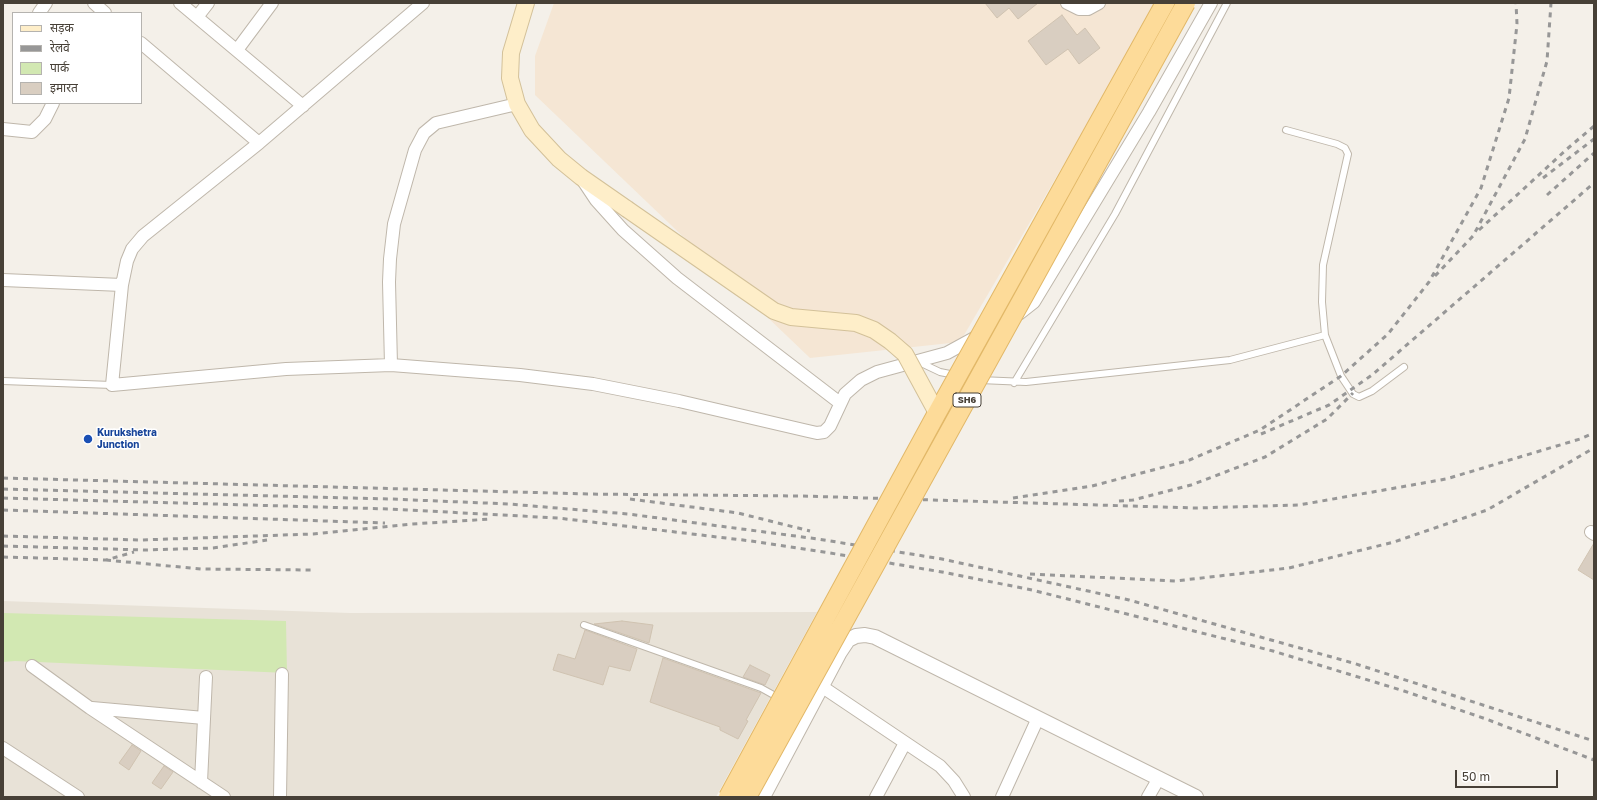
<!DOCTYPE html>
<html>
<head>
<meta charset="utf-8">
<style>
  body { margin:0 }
  #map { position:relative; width:1597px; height:800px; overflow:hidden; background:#f4f0e9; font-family:"Golos Text","Noto Sans Devanagari",sans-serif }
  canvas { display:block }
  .frame { position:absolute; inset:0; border:4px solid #474037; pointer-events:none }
  .legend { position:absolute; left:12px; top:12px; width:130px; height:92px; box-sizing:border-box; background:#fff; border:1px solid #b5b3af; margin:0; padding:5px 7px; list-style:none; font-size:12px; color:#474037 }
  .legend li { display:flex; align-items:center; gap:8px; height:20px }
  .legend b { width:20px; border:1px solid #b5b3af }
  .scale { position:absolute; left:1455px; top:770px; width:103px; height:18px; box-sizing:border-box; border:2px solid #474037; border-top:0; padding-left:5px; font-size:12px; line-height:14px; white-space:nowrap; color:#474037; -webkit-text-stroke:3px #fff; paint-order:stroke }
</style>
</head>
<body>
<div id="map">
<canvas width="1597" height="800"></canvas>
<div class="frame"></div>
<ul class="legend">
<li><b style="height:5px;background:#feeec9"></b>सड़क</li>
<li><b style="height:5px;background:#979797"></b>रेलवे</li>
<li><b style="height:11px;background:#d2e8b2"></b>पार्क</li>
<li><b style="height:11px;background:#d9cec1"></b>इमारत</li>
</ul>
<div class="scale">50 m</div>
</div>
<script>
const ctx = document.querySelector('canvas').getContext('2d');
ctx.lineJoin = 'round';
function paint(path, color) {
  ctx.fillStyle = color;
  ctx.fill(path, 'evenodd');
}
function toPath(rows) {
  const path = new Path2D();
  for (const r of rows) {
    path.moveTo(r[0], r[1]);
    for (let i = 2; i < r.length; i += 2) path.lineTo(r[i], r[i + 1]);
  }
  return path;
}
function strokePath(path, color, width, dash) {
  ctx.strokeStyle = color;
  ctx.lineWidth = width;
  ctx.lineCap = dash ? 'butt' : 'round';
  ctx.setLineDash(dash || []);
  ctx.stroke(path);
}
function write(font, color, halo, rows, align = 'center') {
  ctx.font = font + ' "Golos Text",sans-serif';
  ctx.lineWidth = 3;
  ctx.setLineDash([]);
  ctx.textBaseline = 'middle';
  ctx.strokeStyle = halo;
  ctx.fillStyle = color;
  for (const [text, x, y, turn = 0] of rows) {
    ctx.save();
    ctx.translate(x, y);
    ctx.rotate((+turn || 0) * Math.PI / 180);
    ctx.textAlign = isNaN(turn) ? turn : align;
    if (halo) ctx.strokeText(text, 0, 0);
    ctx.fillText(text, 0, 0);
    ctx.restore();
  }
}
paint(toPath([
  [3,601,350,613,817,612,716,797,3,797]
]), '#e8e2d7');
paint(toPath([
  [554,3,1158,3,960,342,810,358,535,95,535,56]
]), '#f5e6d4');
paint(toPath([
  [3,613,286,621,287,673,15,661,3,662]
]), '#d2e8b2');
const building = toPath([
  [985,3,1038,3,1018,19,1009,8,997,18,985,3],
  [1062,15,1077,35,1085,28,1100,48,1079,64,1068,49,1046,65,1028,41,1062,15],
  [1594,543,1594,580,1578,570,1594,543],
  [622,621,653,625,649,643,594,624,622,621],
  [585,630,637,649,630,671,609,666,603,685,553,670,558,654,575,659,585,630],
  [663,658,761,693,746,720,748,721,738,739,720,730,720,727,650,702,663,658],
  [750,665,770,675,765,685,743,677,750,665],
  [132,745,141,751,129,770,119,763,132,745],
  [164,766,173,772,161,789,152,783,164,766]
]);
paint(building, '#d9cec1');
strokePath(building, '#d0c3b1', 1);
const service = toPath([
  [1286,130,1337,144,1345,148,1348,154,1323,265,1322,302,1325,335],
  [919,362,940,372,955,375],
  [980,380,1026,382,1230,360,1325,335,1341,376,1353,394,1359,397,1372,391,1404,367],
  [3,381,112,385],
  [1014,383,1115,214,1227,3],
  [584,625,761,688,779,698]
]);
const minor = toPath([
  [94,3,105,13],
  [180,3,303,106],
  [423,3,259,143,143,236,132,249,127,261,122,285,112,385,286,369,391,365,520,375,593,384,679,401,808,431,817,433,824,432,830,426,845,394,861,380,877,372,947,353,1020,313,1034,302,1149,112,1211,3],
  [1067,3,1079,9,1088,9,1099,3],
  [39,13,46,3],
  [197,17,208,3],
  [141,43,259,143],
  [237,50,272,3],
  [3,129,32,132,45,119,53,103],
  [584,182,596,200,623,230,677,278,840,403],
  [3,280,122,285],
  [391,365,389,282,390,259,394,224,415,150,424,133,436,123,517,104],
  [1591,532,1594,534],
  [32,666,90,708,224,797],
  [821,686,940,766,954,781,964,797],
  [92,708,204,718],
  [3,748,78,797],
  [201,782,206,677],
  [280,797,282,674],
  [876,797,905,743],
  [1002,797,1038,718],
  [1148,797,1159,778]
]);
const tertiary = toPath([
  [763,797,840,652,848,640,856,636,865,635,875,637,1196,797]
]);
const secondary = toPath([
  [526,3,511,53,510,78,517,104,532,130,559,159,581,177,627,209]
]);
strokePath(service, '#bfb7ab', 8);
strokePath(minor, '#bfb7ab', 14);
strokePath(tertiary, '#bfb7ab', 16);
strokePath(secondary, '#d3c199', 18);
strokePath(service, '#fff', 6);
strokePath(minor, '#fff', 12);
strokePath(tertiary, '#fff', 14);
strokePath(secondary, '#feeec9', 16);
strokePath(toPath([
  [1543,178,1594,139],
  [1547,195,1594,153],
  [1479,230,1567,149,1594,126],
  [1435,276,1473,236,1525,139,1547,61,1551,3],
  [1261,434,1329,405,1372,375,1594,183],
  [3,478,589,494],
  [3,489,390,499,509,504,628,514,818,539,942,559,1129,600,1353,663,1594,741],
  [583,494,801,496,1196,508,1299,505,1446,479,1580,439,1594,433],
  [3,498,390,509,558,518,751,541,830,553,942,572,1032,590,1273,651,1404,691,1486,719,1594,760],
  [1013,498,1092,486,1187,461,1260,430,1341,376,1388,334,1429,282,1481,188,1509,98,1517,24,1516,3],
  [630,499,738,513,810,531],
  [1119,501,1133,500,1191,485,1265,457,1327,419,1353,393],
  [3,510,385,523],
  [3,536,140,540,313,534,412,524,491,519],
  [3,546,144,550,213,548,267,540],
  [3,557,106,560,134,552],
  [106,560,201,569,314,570],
  [1030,574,1175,581,1289,568,1394,542,1487,510,1594,448]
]), '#979797', 3, [5, 5]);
const secondaryBridge = toPath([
  [627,209,774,311,791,317,856,323,874,330,890,341,905,354,937,413]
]);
const primaryBridge = toPath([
  [728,797,937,413,1165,3],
  [747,797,1186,3]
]);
strokePath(secondaryBridge, '#d3c199', 18, []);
strokePath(primaryBridge, '#e2b868', 20, []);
strokePath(secondaryBridge, '#feeec9', 16);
strokePath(primaryBridge, '#fddb99', 18);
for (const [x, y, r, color] of [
  [88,439,5,"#1a4fb4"]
]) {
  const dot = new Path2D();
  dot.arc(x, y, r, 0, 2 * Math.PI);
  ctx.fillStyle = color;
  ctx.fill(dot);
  strokePath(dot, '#fff', 1.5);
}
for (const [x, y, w] of [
  [967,400,28]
]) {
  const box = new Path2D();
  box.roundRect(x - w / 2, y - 7, w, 14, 3);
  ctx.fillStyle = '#fff';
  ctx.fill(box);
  strokePath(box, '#474037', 1);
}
write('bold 9px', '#474037', null, [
  ["SH6",967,400]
]);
write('bold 10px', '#164399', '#fff', [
  ["Kurukshetra",97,433],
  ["Junction",97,445]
], 'left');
</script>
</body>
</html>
